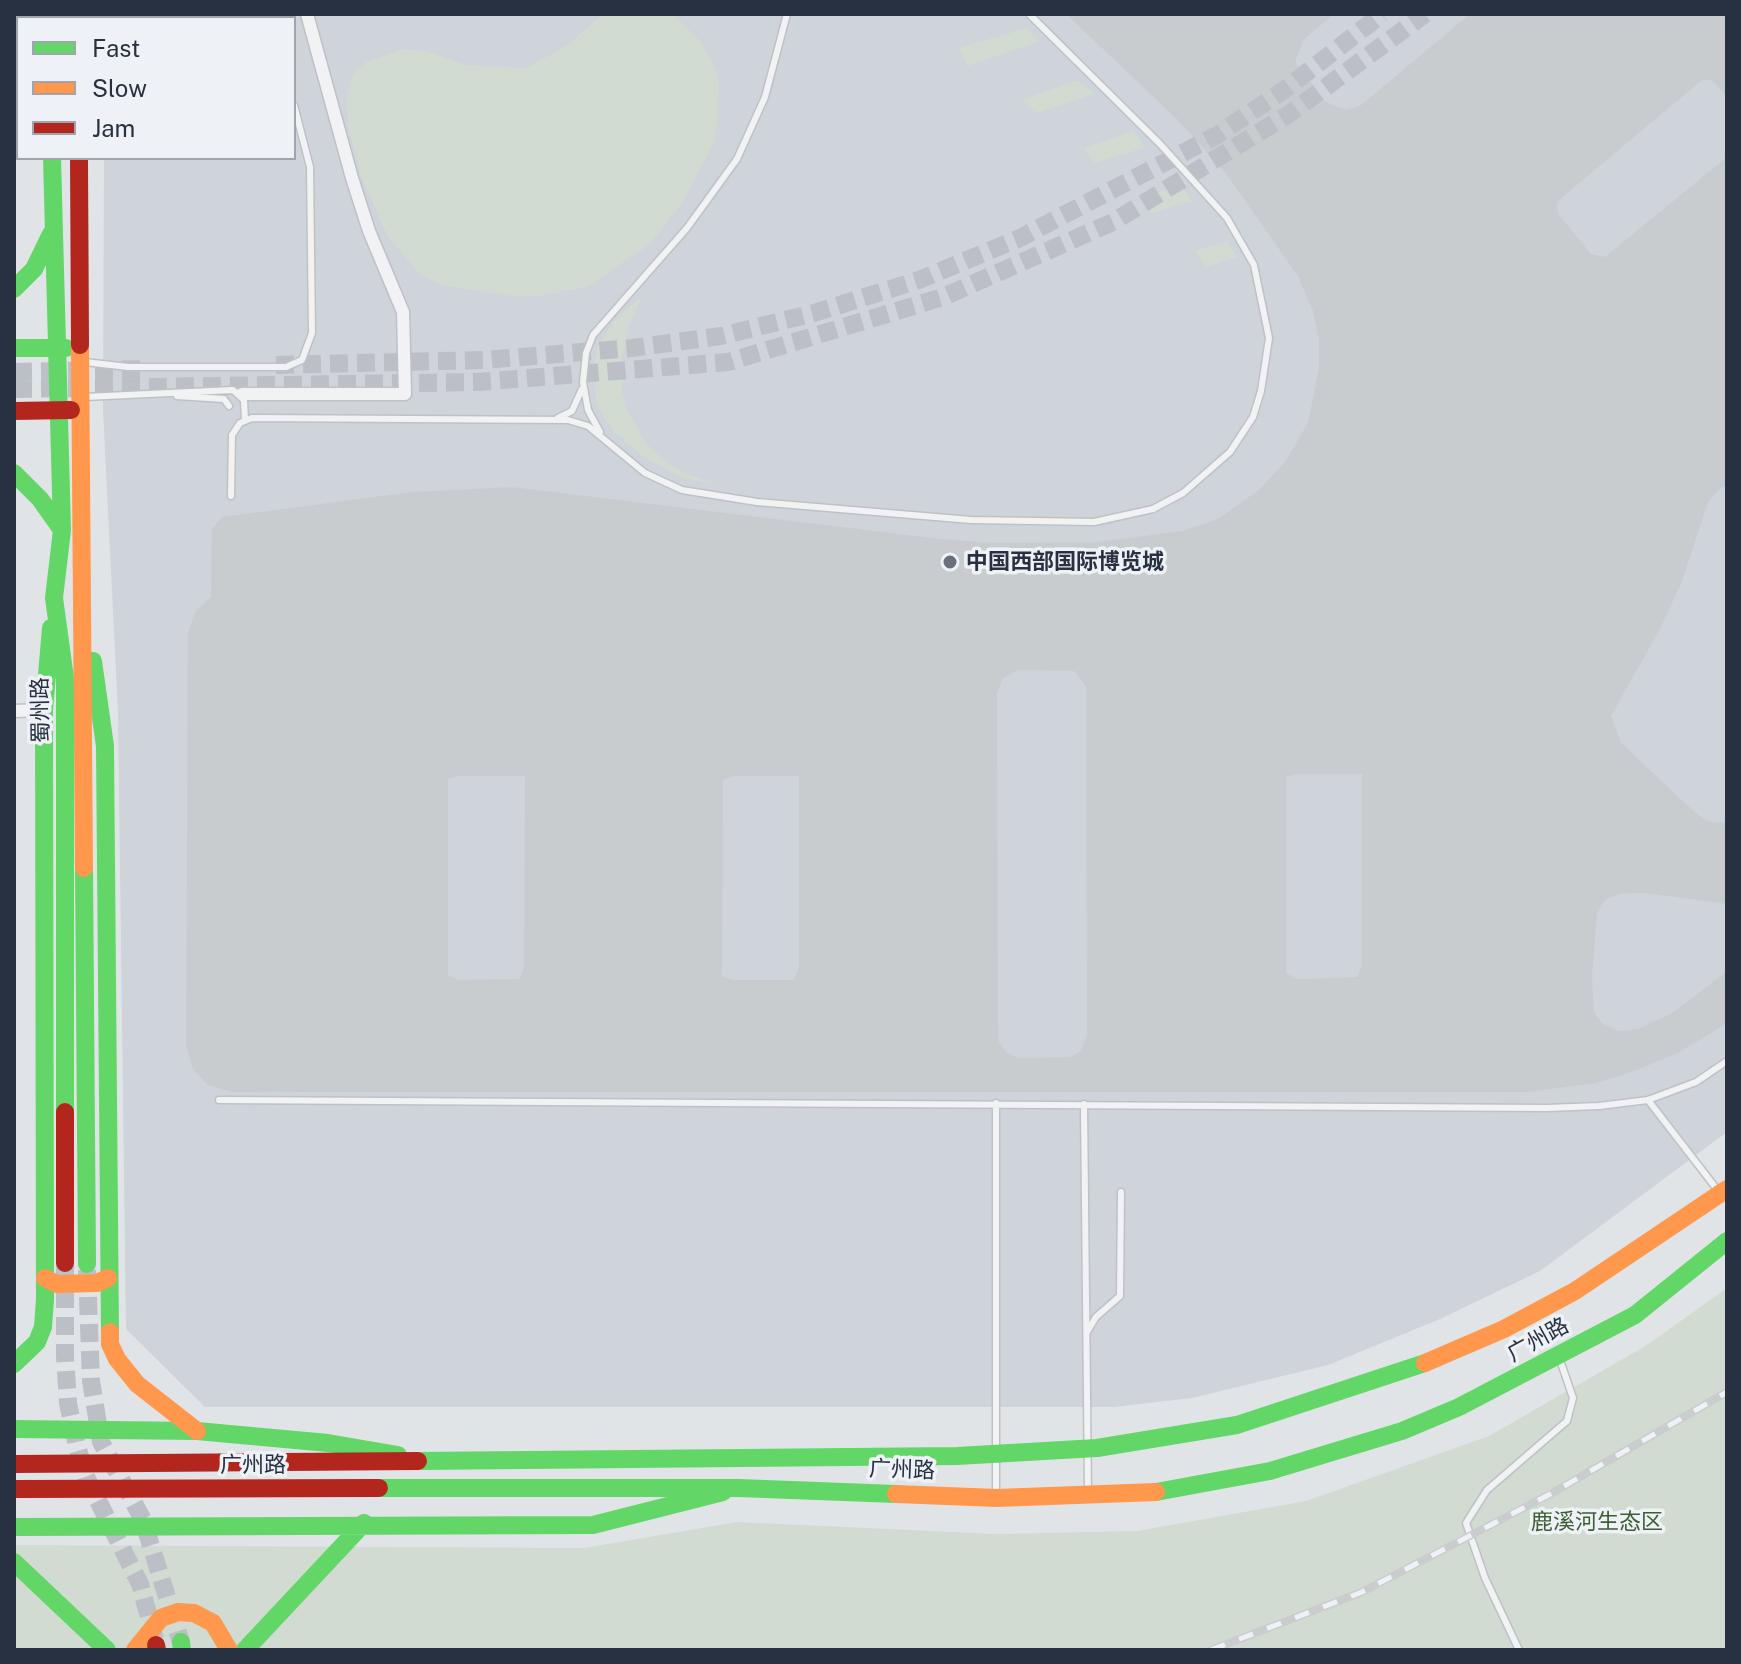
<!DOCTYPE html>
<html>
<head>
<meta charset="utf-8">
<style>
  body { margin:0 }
  #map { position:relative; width:1741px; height:1664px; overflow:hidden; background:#e1e4e7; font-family:"Public Sans",sans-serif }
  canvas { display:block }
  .frame { position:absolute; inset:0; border:16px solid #273141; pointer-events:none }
  .legend { position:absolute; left:16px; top:16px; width:280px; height:144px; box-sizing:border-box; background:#eef2f7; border:2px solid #9ea5ae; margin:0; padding:10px 14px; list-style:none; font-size:24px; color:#273141 }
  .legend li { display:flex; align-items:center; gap:16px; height:40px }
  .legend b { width:40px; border:2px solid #9ea5ae }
</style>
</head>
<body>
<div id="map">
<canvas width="1741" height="1664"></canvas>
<div class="frame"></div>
<ul class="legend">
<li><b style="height:10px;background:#63d668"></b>Fast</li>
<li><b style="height:10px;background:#ff974d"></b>Slow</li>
<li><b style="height:10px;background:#b3261e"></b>Jam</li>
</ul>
</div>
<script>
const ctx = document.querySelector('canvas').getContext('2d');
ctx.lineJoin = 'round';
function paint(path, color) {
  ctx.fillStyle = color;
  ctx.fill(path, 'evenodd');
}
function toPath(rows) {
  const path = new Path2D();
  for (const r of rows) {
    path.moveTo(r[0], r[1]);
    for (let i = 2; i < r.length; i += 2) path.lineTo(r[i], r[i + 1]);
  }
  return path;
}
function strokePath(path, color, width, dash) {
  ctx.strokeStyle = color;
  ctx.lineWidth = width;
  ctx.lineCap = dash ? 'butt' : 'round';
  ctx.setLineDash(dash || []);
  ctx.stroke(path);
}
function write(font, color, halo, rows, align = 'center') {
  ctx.font = font + ' "Public Sans","Noto Sans SC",sans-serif';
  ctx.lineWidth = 7;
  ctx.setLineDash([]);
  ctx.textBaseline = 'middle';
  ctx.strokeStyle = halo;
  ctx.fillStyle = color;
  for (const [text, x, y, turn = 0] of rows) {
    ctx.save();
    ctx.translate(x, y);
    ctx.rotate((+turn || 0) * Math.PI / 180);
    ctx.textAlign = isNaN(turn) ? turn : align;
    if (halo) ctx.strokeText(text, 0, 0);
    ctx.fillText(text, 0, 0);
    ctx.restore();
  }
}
paint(toPath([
  [105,14,1727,14,1727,1132,1540,1271,1440,1319,1328,1365,1192,1398,1114,1407,205,1407,126,1329,118,712,103,410,104,158,294,158,294,18,105,18]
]), '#cfd3da');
paint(toPath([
  [602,14,673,14,701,42,713,62,719,82,717,125,713,145,683,202,650,244,587,287,539,296,512,296,442,285,421,276,387,235,361,176,348,125,347,97,353,74,366,62,403,49,427,51,465,65,526,68,568,45],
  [1027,28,1040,41,968,66,958,48],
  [1077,80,1095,94,1036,113,1021,100],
  [1133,131,1146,147,1095,163,1083,148],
  [1181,186,1193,201,1151,213,1142,197],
  [1227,241,1237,257,1206,267,1195,251],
  [643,295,630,324,622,357,622,393,627,410,647,444,660,456,679,471,717,485,680,477,642,456,611,429,596,403,594,365,598,346,616,318],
  [1727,1288,1727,1650,14,1650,14,1545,584,1548,737,1522,996,1534,1137,1531,1306,1501,1489,1436,1647,1345]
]), '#d2dbd1');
paint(toPath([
  [1066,14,1334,14,1304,39,1295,62,1326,102,1346,110,1360,106,1470,14,1727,14,1727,97,1712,80,1702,80,1559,200,1557,205,1559,215,1591,254,1605,257,1727,157,1727,486,1720,488,1708,502,1682,581,1661,627,1611,716,1621,743,1688,806,1706,821,1727,823,1727,904,1644,893,1619,894,1605,900,1597,913,1592,976,1594,1013,1602,1023,1617,1031,1638,1029,1674,1012,1727,971,1727,1023,1678,1053,1632,1072,1596,1083,1528,1092,231,1092,208,1085,193,1069,186,1046,188,633,195,612,211,597,212,529,222,517,412,492,512,487,940,539,994,543,1097,542,1183,531,1218,519,1259,490,1285,462,1308,423,1319,369,1319,339,1313,311,1298,276,1225,172,1177,119],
  [1018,670,1074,671,1086,686,1087,1036,1080,1052,1070,1057,1017,1058,1005,1051,998,1040,997,694,1002,679],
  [1296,774,1362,774,1362,966,1357,977,1297,979,1286,973,1286,777],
  [459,776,525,776,524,968,519,979,459,980,448,975,448,779],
  [733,776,799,776,799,968,794,980,734,980,722,977,723,780]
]), '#c9cccf');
strokePath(toPath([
  [276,365,484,360,632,348,721,336,814,313,919,280,1020,238,1217,135,1284,90,1382,14],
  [14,372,146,369],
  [14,389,479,382,728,362,943,297,1113,222,1289,114,1425,14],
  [65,1263,65,1356,68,1403,77,1446,86,1477,140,1584,155,1639],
  [87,1270,91,1381,101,1442,143,1520,181,1642]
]), '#bcc0c6', 18, [18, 9]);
const lane = toPath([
  [270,14,271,18],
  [85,362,128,367,286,367,302,360,312,333,310,167,294,105],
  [177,396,224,399,229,406],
  [85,397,233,390,244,400,245,420],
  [558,418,572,411,582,389],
  [600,432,588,410,583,382,586,353,593,335,687,228,737,159,765,97,787,14],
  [231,496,232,435,240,423,252,418,568,420,588,426,645,473,682,490,757,502,971,520,1094,522,1153,509,1183,493,1230,452,1253,417,1261,391,1269,338,1254,265,1227,218,1160,144,1029,14],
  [219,1100,1547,1108,1599,1106,1648,1100,1696,1082,1727,1061],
  [1648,1100,1719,1192],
  [996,1103,996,1495],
  [1084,1104,1088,1493],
  [1087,1332,1096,1317,1120,1296,1121,1192],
  [1519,1650,1485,1578,1466,1523,1487,1490,1567,1421,1573,1398,1560,1360]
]);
const street = toPath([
  [242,394,405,394,403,312,369,231,352,178,307,14],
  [14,711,44,710]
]);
strokePath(lane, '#bfc2c5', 9);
strokePath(street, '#bfc2c5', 15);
strokePath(lane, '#f1f2f3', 6);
strokePath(street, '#f1f2f3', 12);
strokePath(toPath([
  [80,14,80,18],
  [52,158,62,530,54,598,65,678,65,1112],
  [14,289,34,269,51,234],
  [14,348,66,348],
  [14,473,40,499,62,530],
  [93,661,105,746,110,1332],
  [84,868,87,1264],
  [14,1364,37,1342,43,1327,45,1299,44,710,51,628],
  [14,1429,197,1431,328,1443,398,1455],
  [418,1461,957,1456,1097,1448,1237,1425,1425,1363],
  [379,1488,739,1488,896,1494],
  [1156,1492,1270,1471,1402,1431,1459,1407,1635,1315,1727,1241],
  [14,1527,593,1525,723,1492],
  [14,1562,107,1650],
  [181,1642,182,1650],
  [245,1650,364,1523]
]), '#63d668', 18);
strokePath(toPath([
  [80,345,84,868],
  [45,1278,57,1284,97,1283,108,1278],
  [110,1332,110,1344,117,1359,137,1384,197,1431],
  [1425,1363,1504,1329,1575,1291,1727,1189],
  [896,1494,997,1498,1156,1492],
  [135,1650,161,1618,178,1612,194,1613,213,1623,229,1650]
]), '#ff974d', 18);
strokePath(toPath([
  [53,14,53,18],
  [79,158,80,345],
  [14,411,71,410],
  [65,1112,65,1263],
  [14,1464,418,1461],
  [14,1489,379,1488],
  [156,1645,157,1650]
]), '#b3261e', 18);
const rail = toPath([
  [1211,1650,1362,1592,1554,1492,1727,1392]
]);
strokePath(rail, '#caccce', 8);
strokePath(rail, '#eef2f7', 5, [15]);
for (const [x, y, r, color] of [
  [950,562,8,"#68707b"]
]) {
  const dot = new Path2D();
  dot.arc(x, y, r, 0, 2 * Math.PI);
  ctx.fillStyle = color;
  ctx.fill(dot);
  strokePath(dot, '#eef2f7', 3);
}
write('bold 22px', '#273141', '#eef2f7', [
  ["中国西部国际博览城",966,562]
], 'left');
write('22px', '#273141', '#eef2f7', [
  ["蜀州路",41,710,-91],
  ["广州路",1538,1340,-29],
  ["广州路",253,1465],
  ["广州路",902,1470,2]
]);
write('22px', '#3c5e33', '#eef2f7', [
  ["鹿溪河生态区",1597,1522]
]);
</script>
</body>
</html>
